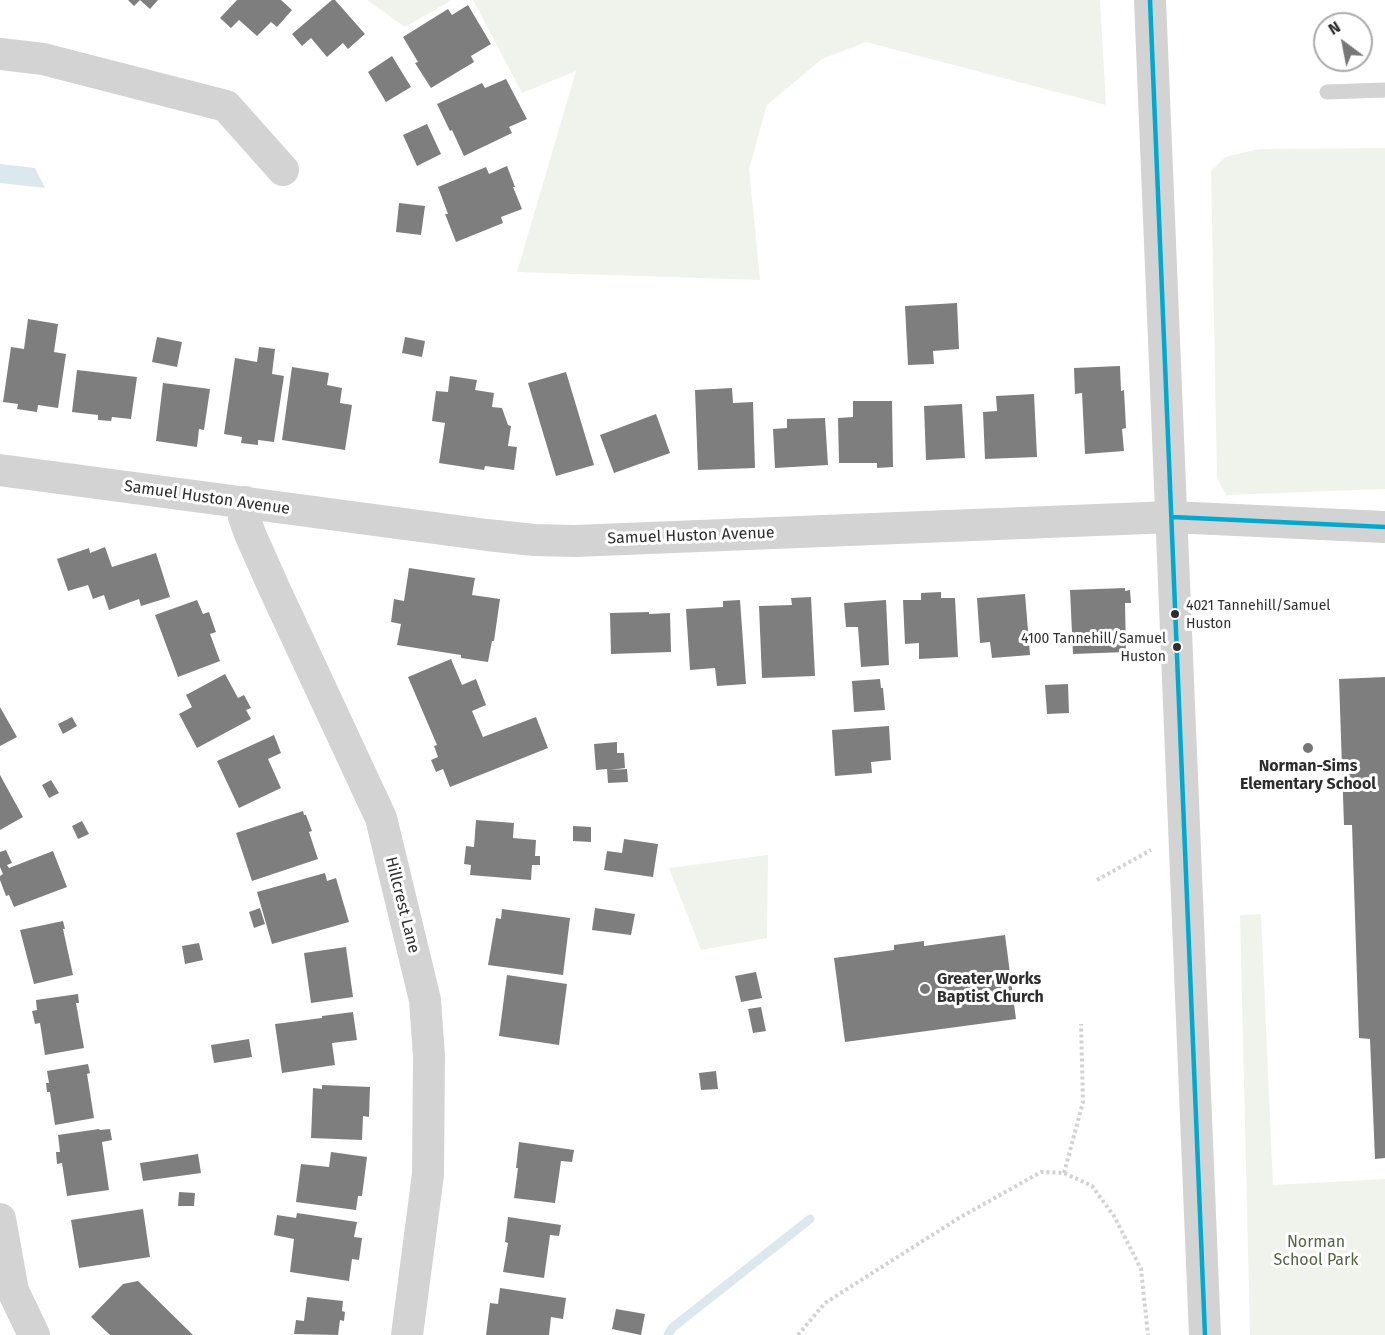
<!DOCTYPE html>
<html>
<head>
<meta charset="utf-8">
<style>
  body { margin:0 }
  #map { position:relative; width:1385px; height:1335px; overflow:hidden; background:#fff; font-family:"Fira Sans",sans-serif }
  canvas { display:block }
  .north { position:absolute; left:1313px; top:12px; width:60px; height:60px; box-sizing:border-box; background:#fff; border:2px solid #ababab; border-radius:50%; rotate:328deg; font-size:16px; font-weight:700; line-height:24px; text-align:center; color:#2e2e2e }
  .north::after { content:''; display:block; margin:auto; width:21px; height:27px; background:#777; clip-path:polygon(50% 0,100% 100%,50% 72%,0 100%) }
</style>
</head>
<body>
<div id="map">
<canvas width="1385" height="1335"></canvas>
<div class="north">N</div>
</div>
<script>
const ctx = document.querySelector('canvas').getContext('2d');
ctx.lineJoin = 'round';
function paint(path, color) {
  ctx.fillStyle = color;
  ctx.fill(path, 'evenodd');
}
function toPath(rows) {
  const path = new Path2D();
  for (const r of rows) {
    path.moveTo(r[0], r[1]);
    for (let i = 2; i < r.length; i += 2) path.lineTo(r[i], r[i + 1]);
  }
  return path;
}
function strokePath(path, color, width, dash) {
  ctx.strokeStyle = color;
  ctx.lineWidth = width;
  ctx.lineCap = dash ? 'butt' : 'round';
  ctx.setLineDash(dash || []);
  ctx.stroke(path);
}
function write(font, color, halo, rows, align = 'center') {
  ctx.font = font + ' "Fira Sans",sans-serif';
  ctx.lineWidth = 6;
  ctx.setLineDash([]);
  ctx.textBaseline = 'middle';
  ctx.strokeStyle = halo;
  ctx.fillStyle = color;
  for (const [text, x, y, turn = 0] of rows) {
    ctx.save();
    ctx.translate(x, y);
    ctx.rotate((+turn || 0) * Math.PI / 180);
    ctx.textAlign = isNaN(turn) ? turn : align;
    if (halo) ctx.strokeText(text, 0, 0);
    ctx.fillText(text, 0, 0);
    ctx.restore();
  }
}
paint(toPath([
  [367,0,452,0,405,27],
  [473,0,1100,0,1106,105,866,42,822,59,767,105,749,169,760,280,517,272,576,71,522,93],
  [1385,148,1385,489,1226,495,1217,478,1211,171,1225,157,1259,149],
  [768,855,767,938,701,950,669,868],
  [1261,914,1273,1185,1385,1179,1385,1335,1250,1335,1240,915]
]), '#f0f3ec');
paint(toPath([
  [0,164,35,168,45,188,0,183]
]), '#dbe8ee');
strokePath(toPath([
  [668,1335,672,1328,810,1219]
]), '#dbe8ee', 9);
paint(toPath([
  [128,0,158,0,150,9,140,0,134,6],
  [237,0,281,0,292,10,277,27,271,22,257,36,239,20,231,28,220,18],
  [332,0,335,0,365,34,348,49,343,43,327,57,311,38,302,46,292,34],
  [468,5,491,44,471,56,474,62,431,88,415,63,418,62,403,37,448,9,452,15],
  [392,56,411,87,386,102,368,72],
  [506,79,527,119,509,127,512,133,464,156,452,130,450,131,437,104,482,83,485,88],
  [427,124,441,154,417,166,403,135],
  [507,166,515,187,513,187,522,209,501,217,503,223,456,242,445,214,448,214,438,187,486,167,489,174],
  [399,203,425,206,421,235,396,232],
  [957,303,959,349,933,351,934,364,908,365,905,306],
  [28,319,58,324,54,352,66,354,58,408,38,405,37,412,17,409,18,404,3,402,11,347,24,349],
  [157,337,182,342,177,367,152,362],
  [405,337,425,341,422,357,402,353],
  [259,347,275,349,272,374,284,376,274,442,258,440,258,445,241,443,242,437,224,434,235,358,257,362],
  [1120,366,1121,391,1124,390,1126,428,1122,429,1124,451,1085,454,1082,393,1075,394,1074,368],
  [292,367,329,373,327,385,342,388,340,403,352,405,345,450,282,440],
  [77,370,137,377,131,419,112,417,111,421,98,420,98,415,72,412],
  [566,372,594,465,556,476,528,383],
  [450,376,477,380,475,390,494,393,492,407,502,408,508,425,511,426,508,446,517,447,514,470,485,466,484,470,439,463,445,423,432,421,436,391,448,392],
  [163,383,210,389,204,430,199,429,197,447,156,441],
  [732,388,733,403,753,402,755,468,698,470,695,390],
  [1034,394,1037,457,985,459,983,412,997,411,996,396],
  [853,401,892,401,893,467,877,468,877,463,839,463,838,418,853,417],
  [962,404,965,458,926,460,924,406],
  [656,414,670,453,614,473,600,435],
  [825,418,828,465,775,468,773,429,787,428,787,419],
  [105,547,112,567,156,553,170,597,141,606,139,599,109,610,104,595,93,599,88,585,68,591,57,559,89,548,90,553],
  [409,568,475,578,472,595,500,599,494,641,492,641,488,662,461,658,461,655,397,645,401,624,391,622,394,599,404,601],
  [1125,588,1125,591,1130,590,1131,603,1125,603,1126,652,1073,654,1070,590],
  [941,592,941,598,955,598,958,657,919,659,919,643,905,644,903,600,921,600,921,593],
  [1025,594,1030,655,992,658,990,642,980,643,977,598],
  [811,597,815,676,762,678,759,606,792,605,791,598],
  [197,600,203,614,209,612,216,632,210,634,220,661,178,677,155,615],
  [740,600,746,684,717,686,715,668,690,670,686,609,723,607,723,601],
  [886,600,889,665,861,667,858,627,846,627,844,603],
  [649,612,649,614,670,613,671,652,611,654,610,613],
  [451,659,462,685,476,679,486,705,472,711,483,737,536,717,548,748,450,787,443,769,436,772,431,760,438,757,434,746,437,745,408,677],
  [225,674,238,698,244,695,251,708,246,710,251,719,197,748,179,714,192,707,186,695],
  [1385,677,1385,1158,1375,1159,1370,1039,1359,1038,1352,825,1344,825,1339,679],
  [880,679,881,688,883,688,885,710,854,712,852,681],
  [1068,684,1069,713,1047,714,1045,685],
  [0,707,17,737,0,746],
  [72,717,77,726,63,734,58,724],
  [889,726,891,760,871,762,872,773,835,776,832,730],
  [274,735,281,753,268,759,281,788,239,808,217,761],
  [617,742,617,753,624,753,625,768,610,770,627,769,628,782,608,783,607,769,596,770,594,744],
  [0,775,23,817,0,830],
  [51,780,59,793,49,798,42,785],
  [303,811,304,815,306,815,312,831,309,832,318,859,252,881,236,833],
  [476,820,514,823,513,838,536,840,535,856,540,856,540,865,532,865,531,880,470,875,471,865,464,864,466,846,474,847],
  [82,821,89,834,78,839,72,826],
  [573,826,591,827,591,842,573,841],
  [624,839,658,844,653,877,604,870,607,851,622,853],
  [6,850,12,863,7,865,9,868,53,851,67,887,14,907,9,895,6,896,0,880,0,876,3,874,0,867,0,852],
  [325,873,327,881,336,878,349,922,272,944,257,892],
  [260,908,265,924,254,928,249,912],
  [595,908,635,914,631,935,592,930],
  [502,909,570,918,563,975,488,965,496,918,501,919],
  [63,921,65,929,63,929,73,975,34,984,20,930],
  [1005,935,1016,1019,845,1042,834,958,894,950,894,945,924,941,924,946],
  [199,943,203,960,185,964,182,946],
  [346,947,353,997,311,1003,304,953],
  [756,972,762,998,741,1002,735,976],
  [507,975,567,984,559,1045,499,1036],
  [78,994,79,1003,76,1003,84,1048,45,1055,40,1023,35,1024,32,1011,37,1010,36,1000],
  [761,1007,766,1031,753,1033,748,1009],
  [353,1012,357,1040,332,1043,335,1065,282,1073,275,1024,322,1018,322,1016],
  [249,1039,252,1057,214,1063,211,1045],
  [88,1064,90,1073,87,1074,94,1118,55,1125,50,1092,47,1092,46,1083,49,1083,47,1071],
  [716,1071,718,1089,701,1090,699,1073],
  [322,1085,370,1087,369,1117,363,1116,362,1140,311,1138,313,1088,322,1089],
  [99,1129,100,1130,110,1129,112,1140,102,1142,109,1190,67,1196,62,1163,57,1164,56,1152,60,1152,58,1135],
  [519,1142,574,1150,572,1162,561,1161,555,1203,514,1198,518,1168,516,1168],
  [331,1152,367,1157,362,1196,358,1196,356,1210,296,1202,301,1164,329,1167],
  [198,1154,201,1173,143,1181,140,1163],
  [179,1192,195,1193,194,1206,178,1206],
  [143,1209,150,1257,79,1268,71,1220],
  [297,1213,357,1222,354,1237,362,1238,359,1260,352,1259,349,1281,290,1272,294,1239,274,1235,277,1215,296,1218],
  [508,1217,561,1225,559,1236,550,1235,544,1278,503,1272,508,1243,505,1242],
  [138,1281,193,1335,110,1335,91,1317,123,1284],
  [500,1288,566,1298,563,1319,551,1317,549,1335,486,1335,490,1303,498,1304],
  [307,1297,343,1301,342,1311,345,1312,344,1321,340,1320,338,1335,294,1334,296,1320,304,1321],
  [616,1309,645,1314,641,1335,612,1329]
]), '#7e7e7e');
strokePath(toPath([
  [1097,880,1151,850],
  [1064,1173,1083,1102,1081,1024],
  [798,1335,825,1303,959,1218,1041,1172,1064,1173,1092,1186,1114,1216,1141,1269,1148,1335]
]), '#d2d2d2', 4, [3, 3]);
strokePath(toPath([
  [1327,92,1385,90]
]), '#d3d3d3', 15);
strokePath(toPath([
  [1150,0,1205,1335],
  [0,54,43,59,226,106,283,170],
  [0,470,487,535,534,540,575,541,1172,517,1385,527],
  [245,502,244,517,250,534,274,588,381,818,425,1000,429,1056,428,1174,407,1335],
  [0,1219,13,1291,34,1335]
]), '#d3d3d3', 32);
strokePath(toPath([
  [1150,0,1205,1335],
  [1172,517,1385,527]
]), '#00a9ce', 4.5);
for (const [x, y, r, color] of [
  [1175,614,5,"#2e2e2e"],
  [1177,647,5,"#2e2e2e"],
  [1308,748,6,"#777"],
  [925,989,6,"#777"]
]) {
  const dot = new Path2D();
  dot.arc(x, y, r, 0, 2 * Math.PI);
  ctx.fillStyle = color;
  ctx.fill(dot);
  strokePath(dot, '#fff', 2);
}
write('14px', '#2e2e2e', '#fff', [
  ["4021 Tannehill/Samuel",1186,606],
  ["Huston",1186,624],
  ["4100 Tannehill/Samuel",1166,639,"right"],
  ["Huston",1166,657,"right"]
], 'left');
write('16px', '#2e2e2e', '#fff', [
  ["Samuel Huston Avenue",207,498,8],
  ["Samuel Huston Avenue",691,536,-2],
  ["Hillcrest Lane",402,905,76]
]);
write('bold 16px', '#2e2e2e', '#fff', [
  ["Norman-Sims",1308,767],
  ["Elementary School",1308,785],
  ["Greater Works",937,980,"left"],
  ["Baptist Church",937,998,"left"]
]);
write('16px', '#536440', '#fff', [
  ["Norman",1316,1243],
  ["School Park",1316,1261]
]);
</script>
</body>
</html>
